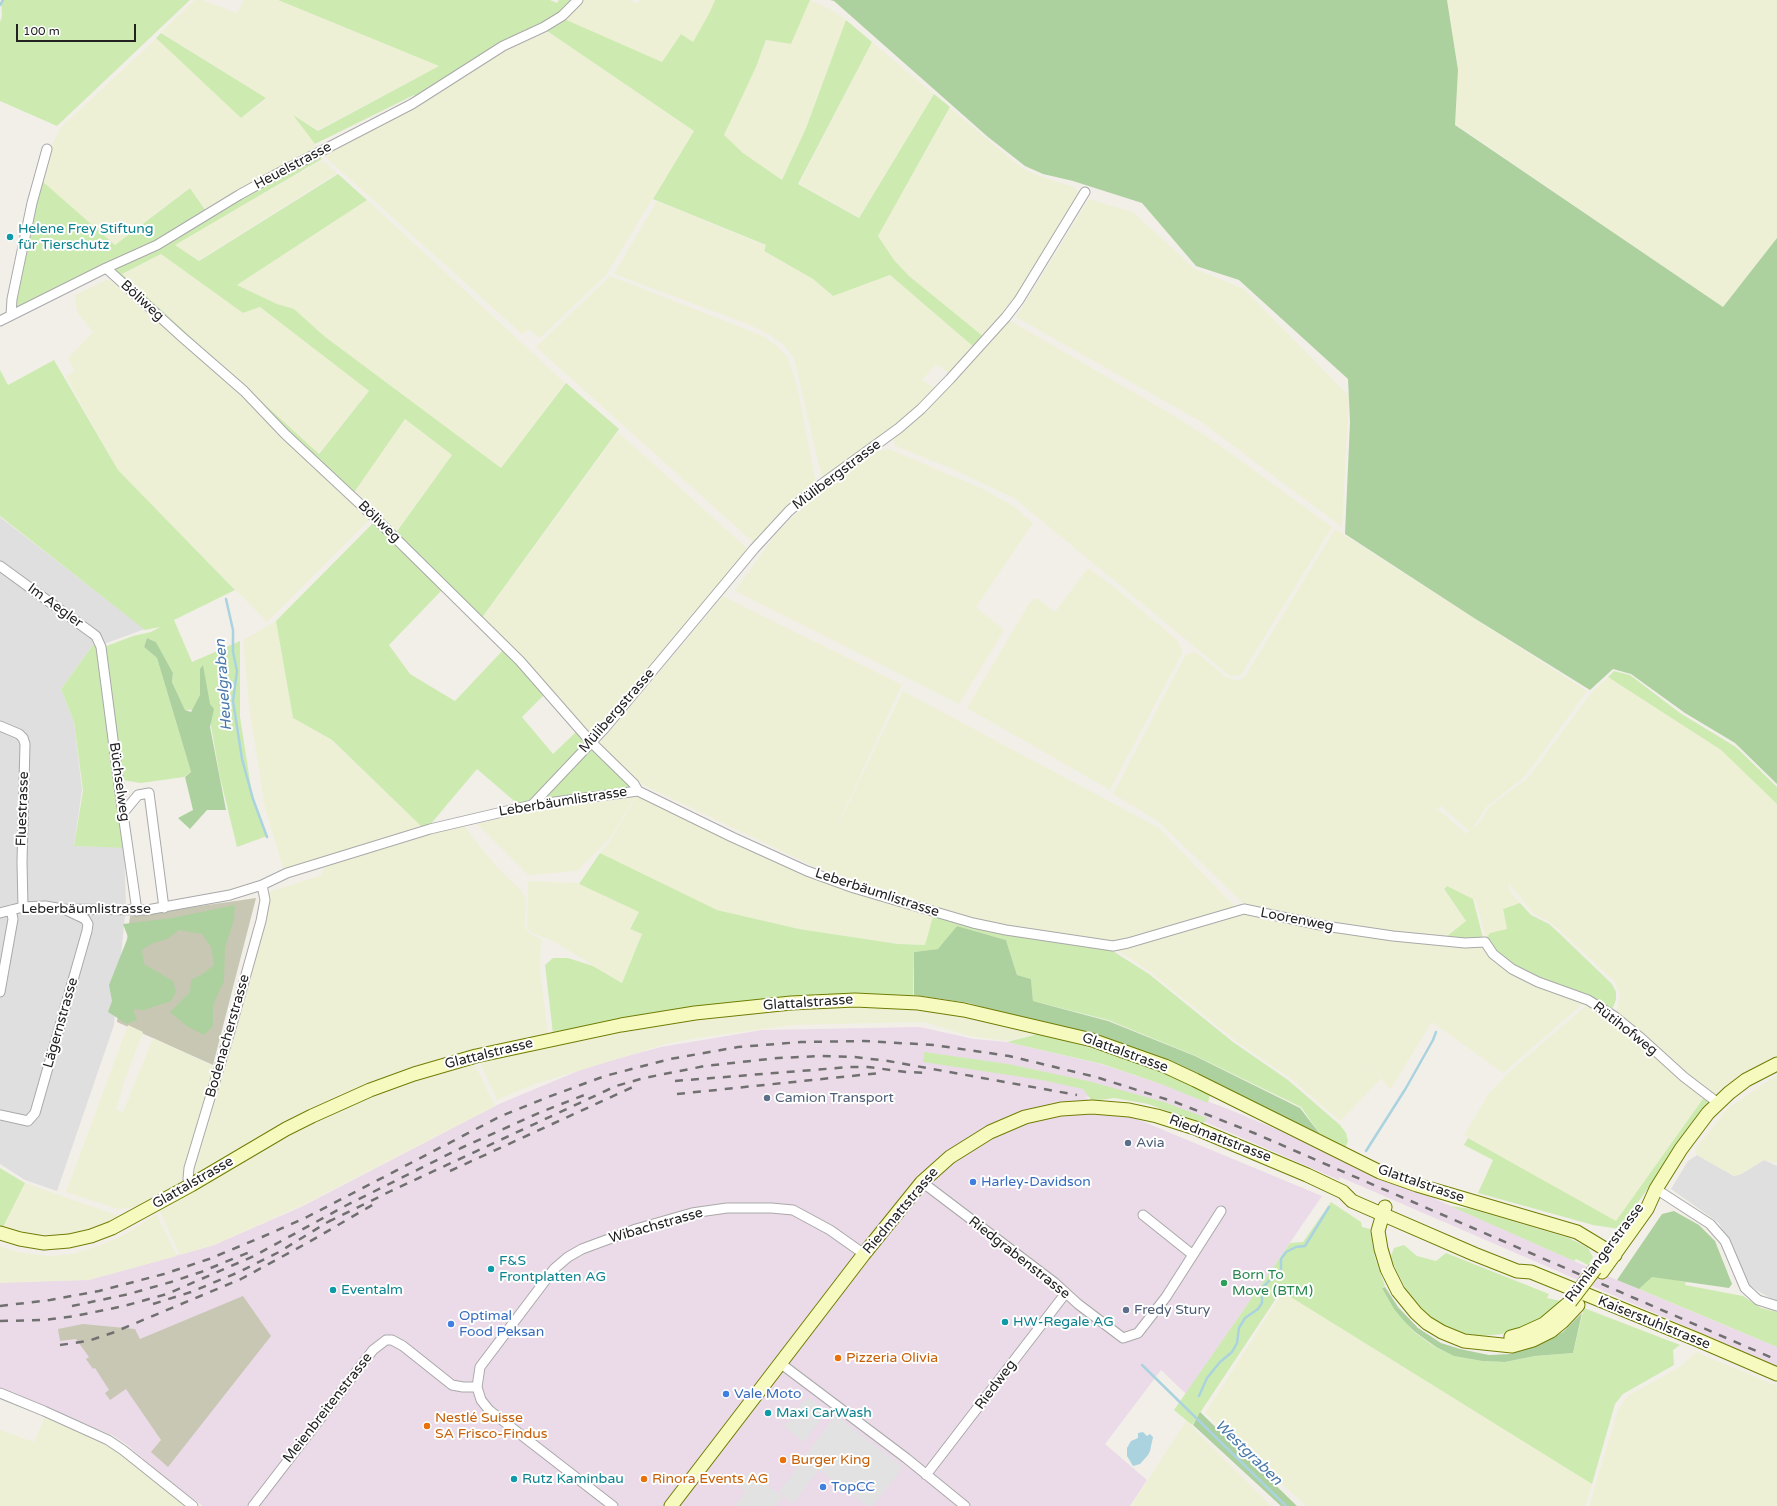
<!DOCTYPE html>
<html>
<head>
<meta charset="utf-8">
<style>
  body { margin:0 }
  #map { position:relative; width:1777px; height:1506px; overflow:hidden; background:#f2efe9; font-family:"Varela Round",sans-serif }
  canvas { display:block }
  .scale { position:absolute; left:16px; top:24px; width:120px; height:18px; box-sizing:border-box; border:2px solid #222; border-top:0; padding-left:5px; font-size:12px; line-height:14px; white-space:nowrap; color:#222; -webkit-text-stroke:3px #fff; paint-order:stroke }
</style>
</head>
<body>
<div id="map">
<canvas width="1777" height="1506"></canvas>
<div class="scale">100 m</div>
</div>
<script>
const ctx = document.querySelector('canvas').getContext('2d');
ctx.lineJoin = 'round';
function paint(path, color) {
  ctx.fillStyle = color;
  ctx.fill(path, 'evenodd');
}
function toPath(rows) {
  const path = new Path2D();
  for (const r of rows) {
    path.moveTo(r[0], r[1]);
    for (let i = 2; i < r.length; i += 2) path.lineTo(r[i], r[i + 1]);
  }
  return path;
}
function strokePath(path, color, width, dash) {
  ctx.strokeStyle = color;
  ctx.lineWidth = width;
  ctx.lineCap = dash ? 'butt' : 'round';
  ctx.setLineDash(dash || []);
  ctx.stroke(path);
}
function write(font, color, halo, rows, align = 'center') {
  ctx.font = font + ' "Varela Round",sans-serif';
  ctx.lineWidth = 4;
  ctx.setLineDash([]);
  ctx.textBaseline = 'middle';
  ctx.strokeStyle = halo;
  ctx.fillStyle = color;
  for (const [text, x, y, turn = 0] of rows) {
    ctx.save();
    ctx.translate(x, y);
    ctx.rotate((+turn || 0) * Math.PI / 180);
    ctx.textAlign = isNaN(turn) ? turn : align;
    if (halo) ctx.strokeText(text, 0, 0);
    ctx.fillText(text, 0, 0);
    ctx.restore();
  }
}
paint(toPath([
  [0,517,145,629,104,644,96,641,61,689,74,722,82,790,74,846,124,847,126,906,114,1025,57,1191,25,1180,0,1164],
  [1697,1155,1734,1176,1741,1174,1764,1160,1777,1166,1777,1301,1773,1300,1750,1286,1719,1223,1671,1189,1688,1161]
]), '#e0dfdf');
paint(toPath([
  [920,1027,974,1039,1007,1042,1101,1064,1161,1084,1228,1109,1295,1137,1376,1176,1426,1195,1617,1280,1777,1347,1777,1366,1340,1177,1339,1180,1210,1124,1161,1105,1124,1096,1084,1097,1322,1196,1186,1394,1161,1370,1105,1444,1147,1480,1130,1506,203,1506,165,1478,126,1444,112,1435,0,1388,0,1283,38,1279,88,1280,214,1245,303,1206,499,1104,590,1066,661,1047,762,1030]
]), '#ebdbe8');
paint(toPath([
  [256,898,213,1065,117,1022,130,916],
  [243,1296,271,1336,168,1467,151,1452,161,1440,126,1389,110,1400,105,1393,109,1390,95,1368,93,1369,86,1359,89,1357,76,1339,60,1341,58,1329,83,1324,135,1329,140,1339]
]), '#c7c7b4');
paint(toPath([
  [195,0,202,0,237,13,244,0,278,0,439,66,318,130,294,116,319,149,207,211,190,187,115,245,41,180,53,143,61,127,157,38,233,110,224,119,233,111,241,118,267,99,161,32],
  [581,0,630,0,637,4,640,0,715,0,711,12,693,42,681,34,662,62,563,20],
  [810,0,830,9,846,20,806,127,782,180,743,153,723,135,756,67,767,40,791,44],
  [1447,0,1777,0,1777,238,1723,307,1455,124,1458,70],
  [548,32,694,131,606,275,540,338,529,330,522,334,322,154,495,55],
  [872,42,934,94,859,217,799,184],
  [950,108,1023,169,1042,177,1072,186,1080,192,1078,201,1018,299,984,337,909,276,894,260,878,236],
  [322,160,337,173,199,260,174,245],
  [1089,199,1133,212,1195,269,1244,289,1349,396,1342,527,1203,423,1016,317],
  [367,200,565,383,501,468,324,336,294,309,277,304,237,285],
  [657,201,766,246,763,251,813,279,832,296,890,275,975,348,952,375,936,364,922,380,938,390,919,408,823,483,794,358,784,345,770,335,745,323,614,274],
  [161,254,243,313,260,307,369,391,318,454,122,274],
  [610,276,763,336,776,345,788,358,797,386,817,488,783,510,754,543,536,347],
  [109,279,235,390,369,515,369,520,267,622,118,470,66,377,74,371,68,358,93,332,77,312,75,295],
  [1007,319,1171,414,1215,442,1332,527,1241,675,1230,676,1014,498,950,468,895,446,893,437],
  [405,419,452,455,395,533,354,493],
  [618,432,751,552,590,737,483,617],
  [889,449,983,489,1013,506,1033,523,976,607,1004,630,959,704,735,591,778,531,825,487,849,469,877,451],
  [1335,529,1587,691,1535,763,1522,779,1487,806,1472,829,1480,822,1489,807,1528,778,1591,693,1608,677,1721,750,1777,804,1777,1059,1717,1097,1685,1076,1616,1015,1620,995,1615,982,1558,929,1549,922,1533,913,1509,884,1508,888,1520,903,1503,909,1507,929,1486,939,1476,901,1447,886,1443,889,1466,921,1442,939,1395,935,1248,908,1159,822,1113,794,1186,654,1196,652,1226,677,1239,681,1246,675],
  [1441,806,1469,831,1466,834,1438,809,1434,811],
  [1088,568,1114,587,1177,640,1183,651,1110,790,967,708,1030,602,1037,598,1055,612],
  [723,596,902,685,829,843,903,691,1159,828,1239,911,1113,946,977,921,817,868,643,785,599,744],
  [276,621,293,718,331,740,423,828,284,871,265,808,249,707,243,640],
  [638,793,807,872,934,913,926,945,898,944,799,929,717,910,600,853,612,838],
  [636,795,611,837,577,871,528,875,477,824,531,811],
  [462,823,480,847,500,870,519,888,526,898,525,926,529,933,541,939,540,971,548,1035,416,1070,194,1178,191,1168,254,953,269,892,322,875,324,863],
  [528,881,577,883,639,912,629,929,642,934,622,983,553,941,530,932,527,926],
  [1244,911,1252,914,1255,918,1253,914,1485,946,1585,1002,1503,1073,1432,1022,1390,1090,1365,1056,1381,1079,1340,1121,1290,1078,1237,1042,1150,972,1117,950,1117,947],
  [853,1004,938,1010,1037,1030,1035,1034,1006,1041,969,1036,924,1022,792,1025,697,1038,666,1044,532,1085,497,1100,479,1061,554,1043,707,1016],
  [1588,1004,1610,1016,1705,1096,1616,1222,1464,1135,1488,1095,1507,1074],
  [128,1025,143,1032,125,1079,116,1110,123,1112,153,1038,217,1068,181,1183,140,1207,118,1209,66,1192],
  [474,1063,495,1106,303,1205,214,1245,180,1255,159,1210,269,1145,322,1118,397,1087],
  [1777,1075,1777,1163,1764,1160,1741,1174,1734,1176,1697,1155,1695,1150,1727,1109],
  [25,1183,122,1217,92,1230,71,1235,25,1234,3,1227],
  [156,1214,177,1256,89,1280,0,1283,0,1246,17,1252,49,1256,72,1254,99,1246,128,1233],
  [1283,1292,1592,1484,1585,1506,1306,1506,1205,1413],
  [1696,1352,1777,1386,1777,1506,1589,1506,1618,1410,1624,1400,1631,1394,1680,1367],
  [45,1417,88,1435,120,1452,186,1506,0,1506,0,1430,34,1442],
  [1186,1421,1271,1506,1131,1506]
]), '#eef0d5');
paint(toPath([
  [1,0,190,0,57,126,0,101,0,22,2,16],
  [278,0,550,0,557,3,559,0,574,0,561,14,418,98,414,95,315,144,293,115,318,131,439,66],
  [715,0,810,0,791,44,766,40,756,67,724,135,743,153,782,180,806,128,846,20,872,42,798,184,859,218,934,94,950,107,878,236,894,260,909,276,984,337,975,348,890,275,833,296,813,279,764,251,766,245,653,199,694,131,547,31,564,19,662,62,681,34,693,42,710,12],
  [161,33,266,98,241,118,156,38],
  [318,156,322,159,175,245,199,261,338,174,367,200,237,285,277,304,294,309,324,336,501,468,566,383,619,429,481,619,395,534,452,455,405,419,353,494,109,270],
  [161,254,243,313,260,307,369,391,319,454,122,274],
  [41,180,115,245,190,188,206,211,156,241,17,307,14,301],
  [54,360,118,470,235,590,174,620,192,662,240,641,240,717,252,794,267,836,237,847,220,777,208,709,185,710,172,682,173,673,156,642,147,638,144,647,157,658,191,772,184,777,141,783,116,779,126,848,74,846,83,791,74,722,61,689,96,641,104,647,133,636,151,632,160,627,145,630,0,516,0,370,8,385],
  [375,521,443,589,389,645,410,674,455,701,504,649,545,694,522,717,553,754,577,731,635,789,520,806,477,769,429,826,423,828,332,740,293,718,276,621],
  [1614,671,1630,675,1680,713,1736,747,1777,787,1777,804,1721,750,1608,677],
  [600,853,717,910,799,929,898,944,925,945,934,913,1108,948,1149,974,1233,1042,1288,1080,1340,1125,1346,1133,1348,1141,1345,1149,1323,1138,1301,1107,1196,1056,1108,1020,1033,1001,1031,979,1017,975,1006,940,957,926,939,949,914,952,913,998,855,995,553,1034,545,965,553,958,568,958,593,966,622,983,642,934,630,929,639,912,579,884],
  [1447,886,1473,899,1483,938,1442,940,1466,921,1444,889],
  [1520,903,1531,915,1549,924,1559,933,1612,984,1616,992,1616,1000,1611,1012,1539,981,1495,953,1486,939,1490,933,1507,929,1503,909],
  [1038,1034,1095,1049,1157,1068,1210,1094,1208,1103,1161,1084,1102,1064,1007,1042],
  [924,1052,1008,1064,1088,1081,1164,1102,1207,1118,1203,1124,1148,1104,1114,1098,1092,1101,1083,1089,1042,1080,923,1062],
  [1705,1096,1708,1104,1619,1229,1593,1225,1478,1193,1493,1160,1464,1145,1468,1138,1616,1221],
  [0,1168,25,1183,3,1227,0,1226],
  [1331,1202,1361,1222,1362,1227,1370,1229,1375,1258,1385,1286,1382,1288,1395,1309,1414,1332,1435,1347,1455,1356,1482,1361,1505,1362,1535,1356,1573,1353,1584,1308,1680,1345,1673,1350,1674,1365,1623,1394,1615,1404,1592,1484,1281,1291,1192,1425,1174,1410,1290,1243,1303,1242],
  [1450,1206,1471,1209,1569,1238,1588,1248,1593,1257,1588,1265,1576,1259,1574,1261],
  [1404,1245,1417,1256,1436,1261,1446,1253,1549,1294,1547,1298,1561,1301,1545,1317,1525,1327,1502,1334,1481,1336,1463,1333,1445,1327,1429,1317,1406,1289,1396,1270,1391,1256,1394,1248],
  [1652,1276,1686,1282,1685,1285,1743,1296,1761,1308,1777,1312,1777,1347,1639,1289]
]), '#cdebb0');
paint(toPath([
  [830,0,1447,0,1458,70,1455,125,1723,307,1777,238,1777,784,1735,743,1685,713,1631,674,1613,669,1590,690,1474,618,1345,534,1350,422,1348,379,1239,280,1196,266,1142,203,1073,181,1043,174,1025,166,988,137,834,1],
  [147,638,156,642,173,673,172,682,185,710,191,712,200,695,200,669,203,665,210,704,214,709,210,727,226,810,207,810,190,829,178,818,193,810,185,777,191,772,157,658,144,647],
  [235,905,234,920,225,947,224,981,213,1005,213,1026,204,1035,188,1027,170,1012,190,992,191,980,204,973,214,965,211,947,202,934,179,930,167,939,151,944,142,950,144,964,173,981,176,992,171,1001,144,1010,133,1009,137,1020,127,1024,108,1012,112,1001,109,985,128,937,123,924,172,918],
  [957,926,1006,940,1017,975,1031,979,1033,1001,1108,1021,1195,1056,1300,1108,1320,1134,1213,1082,1164,1062,969,1003,914,995,914,952,938,949],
  [1674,1211,1699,1225,1715,1241,1732,1284,1729,1288,1652,1277,1639,1289,1617,1280,1662,1214],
  [1385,1287,1398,1307,1418,1328,1441,1343,1460,1349,1489,1355,1510,1354,1540,1344,1563,1332,1582,1313,1573,1353,1535,1356,1505,1362,1482,1361,1454,1356,1436,1347,1415,1332,1405,1322,1394,1309,1382,1288],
  [1200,1412,1297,1506,1281,1506,1193,1425]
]), '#add19e');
paint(toPath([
  [809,1398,827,1411,804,1442,784,1427,804,1400,806,1402],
  [835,1415,903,1467,873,1506,867,1506,819,1470,793,1504,779,1492],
  [750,1471,783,1497,776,1506,734,1506,746,1492,739,1486]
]), '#e2e2e2');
paint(toPath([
  [1143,1432,1147,1436,1150,1434,1153,1437,1150,1451,1148,1455,1140,1464,1133,1466,1127,1456,1127,1448,1131,1441,1138,1438,1138,1433]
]), '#aad3df');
strokePath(toPath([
  [0,5,3,0],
  [226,599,233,630,233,652,237,671,233,701,242,759,253,799,267,837],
  [1366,1151,1406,1088,1433,1040,1436,1032],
  [1142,1365,1286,1506],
  [1199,1396,1207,1378,1220,1362,1232,1352,1237,1343,1239,1328,1245,1318,1258,1309,1262,1303,1262,1288,1270,1280,1276,1278,1281,1270,1281,1259,1286,1252,1296,1247,1305,1246,1329,1207]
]), '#aad3df', 2.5);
const street = toPath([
  [106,268,182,337,244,391,285,434,375,518,520,661,591,742,634,784,638,791],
  [11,315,12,299,32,203,47,149],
  [0,321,106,268,157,245,239,195,275,175,412,104,503,46,544,27,562,16,578,0],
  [0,566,92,633,96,636,101,647,120,793,137,911],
  [0,726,19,734,23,738,25,744,22,862,23,907],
  [532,805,604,729,754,549,789,511,811,492,899,428,921,409,950,379,1006,317,1019,300,1085,192],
  [123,813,138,795,149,793,164,908],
  [0,913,23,907,45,906,63,909,147,910,230,895,262,885,287,873,430,829,532,805,638,791,732,837,807,871,854,888,973,923,1006,930,1113,946,1128,943,1244,909,1325,926,1393,936,1465,943,1485,942,1493,954,1512,969,1538,982,1588,1000,1614,1016,1641,1038,1684,1077,1718,1103],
  [0,992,13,919,11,910],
  [0,1115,28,1121,35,1113,87,931,88,924,85,919,66,910],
  [922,1182,1055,1283,1078,1304,1123,1338,1138,1333,1166,1297,1221,1211],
  [191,1185,188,1179,189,1168,231,1028,261,921,265,900,262,885],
  [1656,1189,1710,1224,1725,1241,1745,1288,1758,1300,1777,1306],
  [1143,1215,1193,1255],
  [780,1363,906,1458,965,1506],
  [0,1393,44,1411,108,1440,123,1450,193,1506],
  [926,1475,1065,1294],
  [253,1506,373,1350,386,1340,392,1340,403,1346,452,1385,463,1387,477,1387],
  [613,1506,489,1410,481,1400,477,1387,480,1367,554,1269,568,1257,582,1249,636,1229,692,1213,727,1208,771,1208,793,1210,830,1230,864,1254]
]);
const secondary = toPath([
  [1385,1207,1378,1231,1381,1249,1387,1269,1398,1291,1416,1313,1427,1323,1442,1332,1464,1341,1512,1346,1533,1340,1551,1331,1562,1322,1578,1305],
  [0,1233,20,1239,44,1243,69,1241,91,1236,112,1228,191,1185,286,1129,312,1116,370,1090,414,1074,476,1056,621,1025,695,1013,791,1003,855,1000,918,1003,964,1010,1092,1040,1165,1066,1195,1080,1380,1172,1417,1185,1577,1232,1615,1255],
  [1602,1272,1647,1209,1656,1189,1681,1149,1708,1113,1729,1093,1746,1080,1777,1064],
  [1511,1337,1522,1334,1544,1324,1570,1302],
  [671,1506,864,1254,922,1182,950,1157,990,1132,1025,1117,1061,1109,1092,1107,1129,1110,1157,1116,1195,1128,1307,1175,1343,1192,1352,1201,1361,1205,1474,1254,1517,1271,1531,1272,1698,1340,1777,1374]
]);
strokePath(street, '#a9a9a9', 11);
strokePath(secondary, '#707d05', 15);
strokePath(street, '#fff', 9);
strokePath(secondary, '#f7fabf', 13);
strokePath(toPath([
  [675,1081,850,1067,868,1067,906,1072,930,1073],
  [677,1094,880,1073],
  [450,1171,635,1086],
  [328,1222,391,1191,616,1086,644,1078,705,1066,778,1058,820,1056,855,1057,888,1061,1077,1095],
  [153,1304,191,1292,239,1272,279,1252,331,1220],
  [0,1306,50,1300,99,1291,164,1274,209,1259,262,1237,307,1217,501,1116,548,1097,605,1076,670,1059,738,1047,801,1042,864,1041,934,1045,1009,1056,1096,1077,1175,1102,1254,1133,1777,1360],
  [72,1306,129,1294,171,1282,201,1272,252,1251],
  [0,1321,44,1320,75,1316,124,1306,167,1294,254,1256,345,1206,461,1148,541,1112,587,1094],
  [60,1345,88,1341,112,1333,241,1279,309,1242,374,1204]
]), '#707070', 2.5, [8, 8]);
const secondaryBridge = toPath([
  [1570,1302,1595,1269]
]);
strokePath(secondaryBridge, '#707d05', 15, []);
strokePath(secondaryBridge, '#f7fabf', 13);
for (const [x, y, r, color] of [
  [10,237,4,"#0f9aa8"],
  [767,1098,4,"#5c6f8a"],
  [1128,1143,4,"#5c6f8a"],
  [973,1182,4,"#3f7fe0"],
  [491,1269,4,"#0f9aa8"],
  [1224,1283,4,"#2e9e5b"],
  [333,1290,4,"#0f9aa8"],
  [1126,1310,4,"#5c6f8a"],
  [1005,1322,4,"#0f9aa8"],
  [451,1324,4,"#3f7fe0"],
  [838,1358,4,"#e8710a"],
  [726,1394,4,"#3f7fe0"],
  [768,1413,4,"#0f9aa8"],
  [427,1426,4,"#e8710a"],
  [783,1460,4,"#e8710a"],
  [514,1479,4,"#0f9aa8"],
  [644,1479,4,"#e8710a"],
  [823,1487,4,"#3f7fe0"]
]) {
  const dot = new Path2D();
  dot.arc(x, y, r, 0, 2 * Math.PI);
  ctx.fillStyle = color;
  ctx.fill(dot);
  strokePath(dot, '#fff', 1.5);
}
write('14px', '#222', '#fff', [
  ["Heuelstrasse",293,166,-28],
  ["Böliweg",142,301,42],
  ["Mülibergstrasse",837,475,-37],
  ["Böliweg",379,522,44],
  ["Im Aegler",55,606,36],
  ["Mülibergstrasse",617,711,-49],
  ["Büchselweg",119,782,82],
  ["Leberbäumlistrasse",563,802,-9],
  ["Fluestrasse",23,809,-88],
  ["Leberbäumlistrasse",877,893,18],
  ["Leberbäumlistrasse",86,909],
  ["Loorenweg",1297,920,11],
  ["Glattalstrasse",808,1003,-4],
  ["Lägernstrasse",61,1023,-74],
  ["Rütihofweg",1625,1029,38],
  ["Bodenacherstrasse",228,1036,-74],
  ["Glattalstrasse",1125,1053,20],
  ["Glattalstrasse",489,1054,-14],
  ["Riedmattstrasse",1220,1139,21],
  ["Glattalstrasse",193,1183,-30],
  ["Glattalstrasse",1421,1184,19],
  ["Riedmattstrasse",901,1211,-50],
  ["Wibachstrasse",656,1226,-16],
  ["Rümlangerstrasse",1605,1253,-53],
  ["Riedgrabenstrasse",1019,1258,38],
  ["Kaiserstuhlstrasse",1654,1323,22],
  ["Riedweg",996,1385,-53],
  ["Meienbreitenstrasse",328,1408,-52]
]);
write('14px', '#0d838f', '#fff', [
  ["Helene Frey Stiftung",18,229],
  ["für Tierschutz",18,245],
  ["F&S",499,1261],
  ["Frontplatten AG",499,1277],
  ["Eventalm",341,1290],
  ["HW-Regale AG",1013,1322],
  ["Maxi CarWash",776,1413],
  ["Rutz Kaminbau",522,1479]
], 'left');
write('14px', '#4e5e75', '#fff', [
  ["Camion Transport",775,1098],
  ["Avia",1136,1143],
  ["Fredy Stury",1134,1310]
], 'left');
write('14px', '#366cbe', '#fff', [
  ["Harley-Davidson",981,1182],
  ["Optimal",459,1316],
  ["Food Peksan",459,1332],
  ["Vale Moto",734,1394],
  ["TopCC",831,1487]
], 'left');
write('14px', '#27864d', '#fff', [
  ["Born To",1232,1275],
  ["Move (BTM)",1232,1291]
], 'left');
write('14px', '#c56008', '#fff', [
  ["Pizzeria Olivia",846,1358],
  ["Nestlé Suisse",435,1418],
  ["SA Frisco-Findus",435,1434],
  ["Burger King",791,1460],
  ["Rinora Events AG",652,1479]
], 'left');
write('italic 15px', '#4a7aab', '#fff', [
  ["Heuelgraben",224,685,-94],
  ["Westgraben",1248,1453,44]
]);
</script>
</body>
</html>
